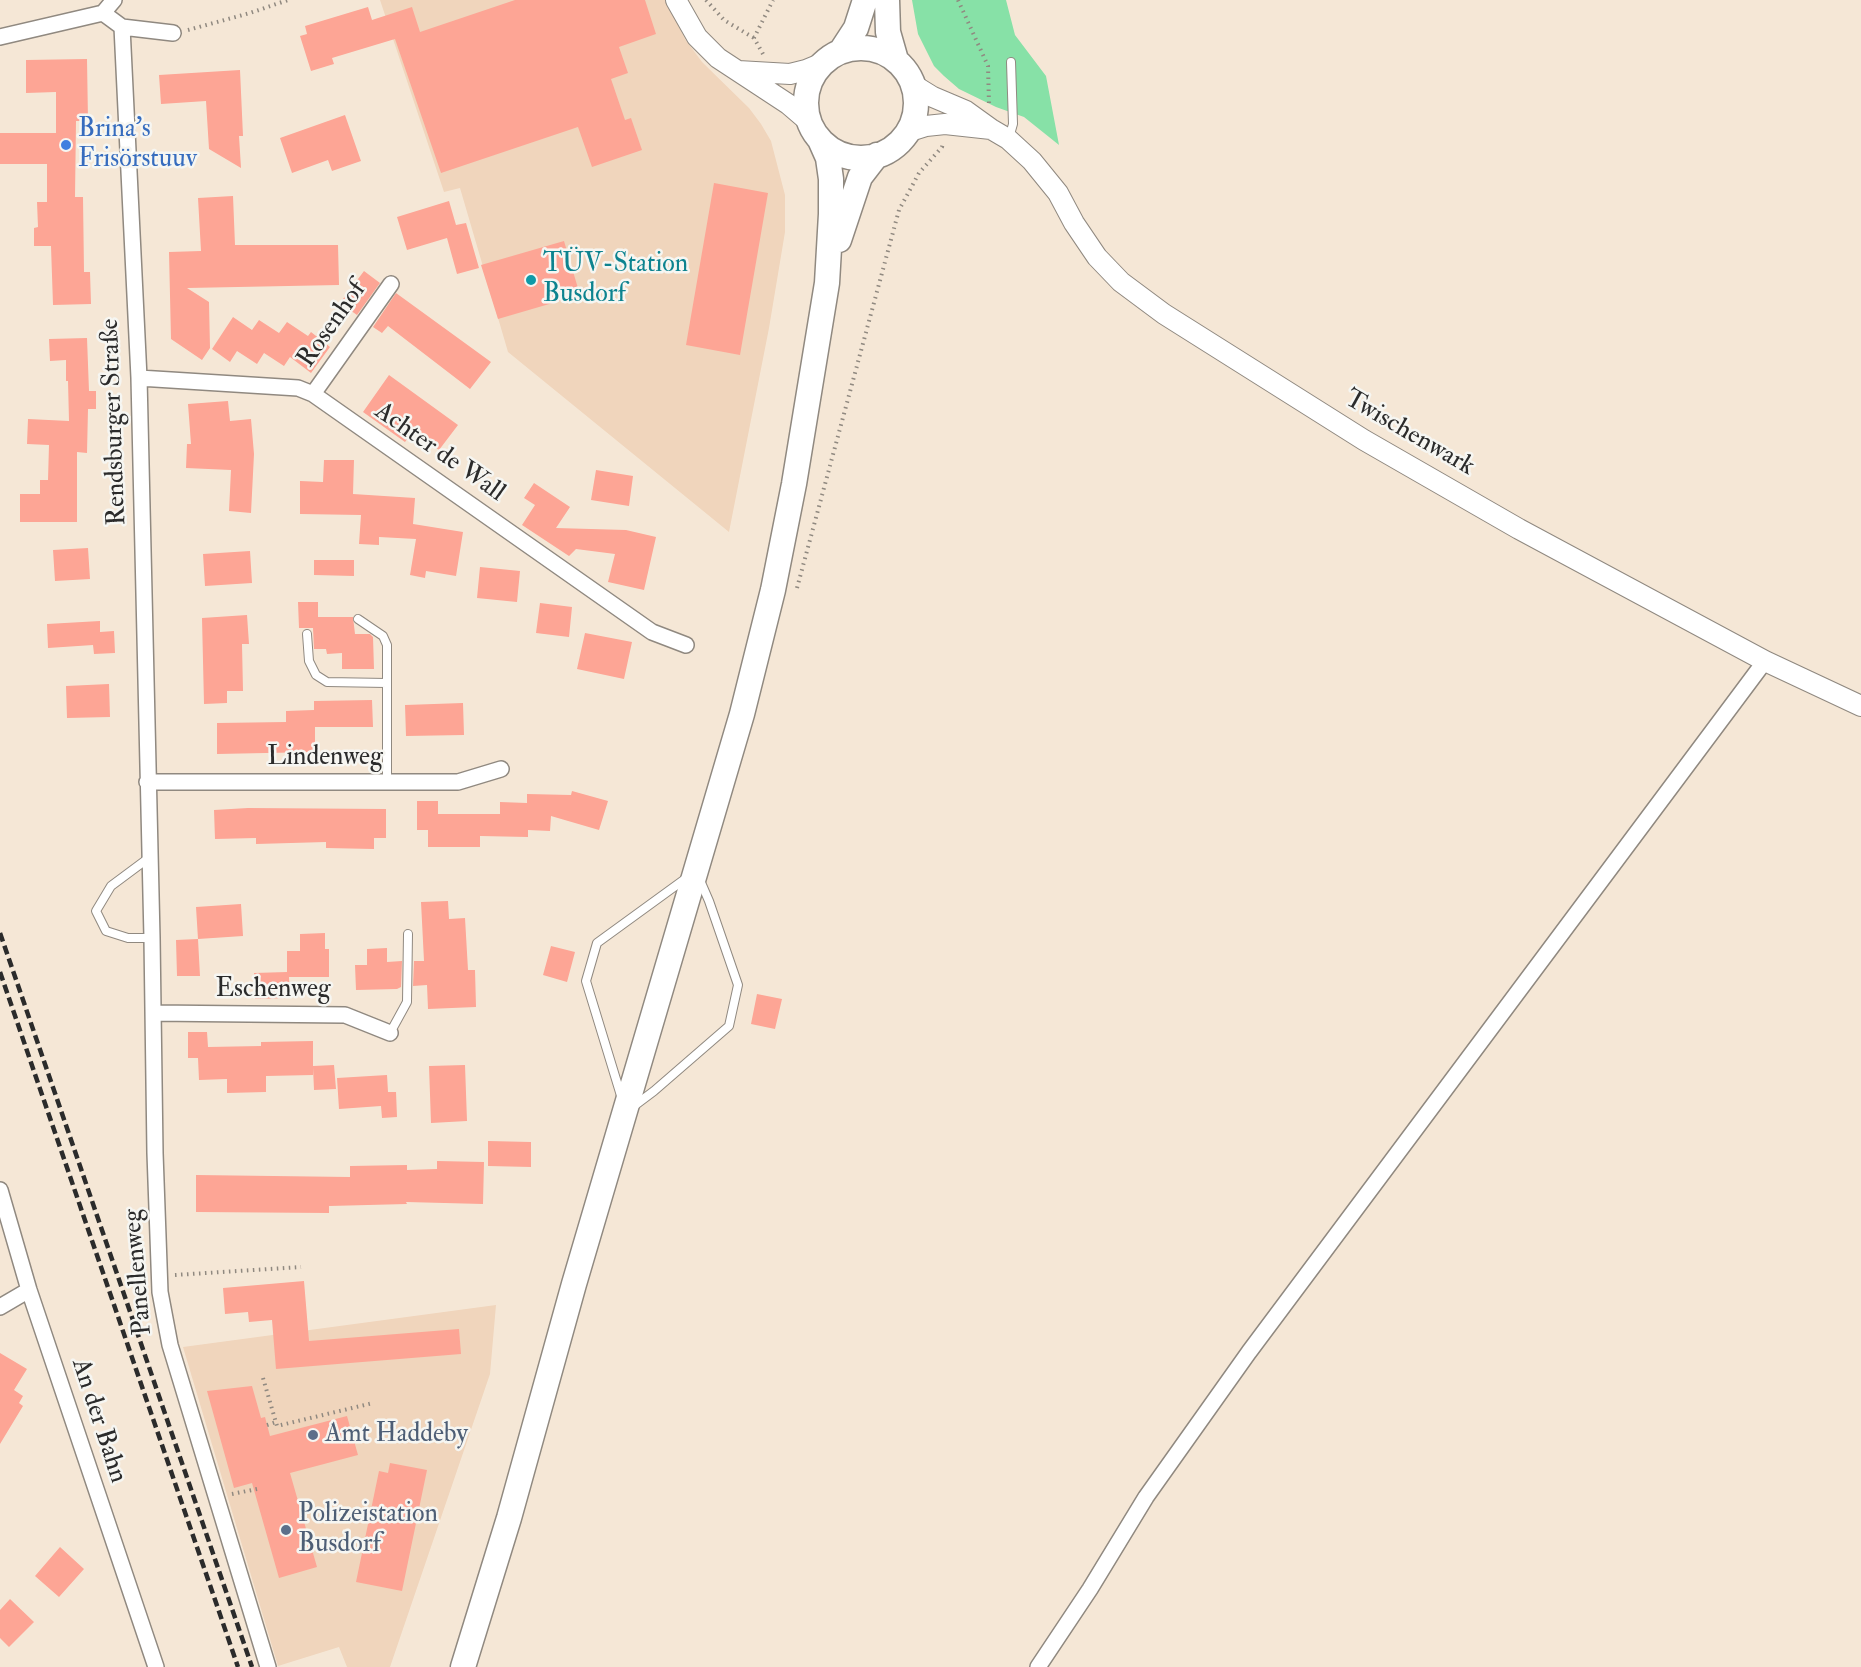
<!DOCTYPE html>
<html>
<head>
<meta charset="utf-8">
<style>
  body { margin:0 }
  canvas { display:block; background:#f5e7d6 }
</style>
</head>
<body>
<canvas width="1861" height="1667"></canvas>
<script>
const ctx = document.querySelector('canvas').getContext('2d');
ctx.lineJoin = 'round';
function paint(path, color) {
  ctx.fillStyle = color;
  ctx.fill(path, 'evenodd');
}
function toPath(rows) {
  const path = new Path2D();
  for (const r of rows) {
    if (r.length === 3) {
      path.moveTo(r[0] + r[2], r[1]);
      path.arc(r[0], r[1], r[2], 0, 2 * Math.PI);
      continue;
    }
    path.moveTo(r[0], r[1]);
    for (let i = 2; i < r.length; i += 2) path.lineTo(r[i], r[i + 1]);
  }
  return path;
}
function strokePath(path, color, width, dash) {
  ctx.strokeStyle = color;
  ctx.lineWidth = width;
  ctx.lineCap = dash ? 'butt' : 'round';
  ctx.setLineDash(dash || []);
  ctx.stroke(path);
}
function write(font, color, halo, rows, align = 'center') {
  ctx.font = font + ' "IM FELL Double Pica",serif';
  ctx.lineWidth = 5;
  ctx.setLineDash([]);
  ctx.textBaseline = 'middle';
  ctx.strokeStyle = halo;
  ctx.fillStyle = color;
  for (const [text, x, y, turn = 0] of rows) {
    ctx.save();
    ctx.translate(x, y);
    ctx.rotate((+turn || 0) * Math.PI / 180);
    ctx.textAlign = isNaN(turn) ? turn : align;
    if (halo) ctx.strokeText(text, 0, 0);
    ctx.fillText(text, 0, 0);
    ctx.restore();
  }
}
paint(toPath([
  [380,0,666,0,685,39,702,62,749,108,761,124,771,141,785,195,785,232,769,328,729,532,508,352,460,188,444,192],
  [496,1305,490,1374,390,1667,347,1667,339,1647,278,1666,183,1347]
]), '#f0d5bc');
paint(toPath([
  [912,0,1006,0,1015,35,1046,76,1059,145,1024,117,996,107,959,89,944,76,934,66,918,34]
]), '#87e1a7');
paint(toPath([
  [515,0,645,0,656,34,619,47,628,73,611,79,625,120,631,118,642,150,592,167,578,127,441,173,395,39,332,58,334,64,311,71,300,36,307,34,305,26,368,7,372,20,412,7,420,32],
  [87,59,88,121,76,121,75,197,83,197,84,272,90,272,91,304,53,305,51,246,34,246,34,228,38,227,37,202,47,202,47,164,0,164,0,133,56,133,56,92,26,93,26,60],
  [240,70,243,136,239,136,241,168,209,149,206,101,161,104,159,75],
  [345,115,361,161,332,171,328,160,292,173,280,138],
  [714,183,768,193,740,355,686,345],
  [233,196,235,245,338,245,339,285,187,288,209,302,210,348,202,360,171,339,169,252,201,251,198,198],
  [449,201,456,225,466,223,479,268,457,274,447,238,407,250,397,217],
  [564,241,580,295,498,319,481,265],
  [364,271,380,283,357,315,340,303],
  [396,293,491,362,470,389,388,326,382,333,373,327],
  [233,317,252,330,259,320,279,333,287,322,308,336,311,332,330,347,311,373,290,357,284,366,264,353,257,364,237,351,230,362,212,349],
  [87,338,89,391,96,391,96,409,88,409,87,453,77,452,77,522,20,522,20,494,40,494,40,480,48,480,49,445,27,444,28,419,69,421,68,381,66,381,66,360,50,361,49,339],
  [389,375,458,425,439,450,413,431,405,442,363,412],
  [228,401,230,421,251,419,254,454,251,513,229,511,231,470,186,468,187,444,191,444,188,404],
  [324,460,354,460,353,494,415,498,413,524,463,532,456,576,426,571,425,578,410,575,416,539,379,537,379,545,359,544,361,515,300,514,300,481,323,482],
  [596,470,633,476,629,506,591,500],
  [534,483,570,507,556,528,626,530,656,537,644,590,608,582,615,554,576,549,569,556,522,525,535,505,524,498],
  [88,548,90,579,55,581,53,550],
  [250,551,252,583,205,586,203,554],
  [314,560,354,560,354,576,314,575],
  [480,567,520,571,517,602,477,598],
  [298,602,318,602,318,617,353,617,355,634,370,634,373,637,374,669,342,669,342,653,327,654,326,649,314,649,313,628,299,628],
  [540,603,572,607,569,637,536,633],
  [247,615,249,644,242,644,243,691,227,691,227,703,204,704,202,618],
  [100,621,100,632,114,631,115,653,94,654,93,645,48,648,47,624],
  [585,633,632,642,624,679,577,669],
  [109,684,110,717,67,718,66,686],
  [372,700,373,727,315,727,315,752,217,754,217,723,286,722,286,711,314,710,314,701],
  [463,703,464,735,406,736,405,705],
  [572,791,608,801,599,830,551,816,550,831,528,830,528,837,480,836,480,847,428,847,428,830,417,830,417,801,438,801,438,814,500,814,500,802,527,803,527,794,571,795],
  [248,808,386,809,386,838,374,838,374,849,326,848,326,842,256,844,256,838,215,839,214,810],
  [448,901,449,919,465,918,468,970,475,970,476,1007,428,1009,427,985,413,986,414,961,424,961,421,902],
  [241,904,243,936,198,939,196,907],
  [325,933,325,949,329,949,329,977,289,977,290,998,255,999,254,973,287,972,287,951,300,951,300,934],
  [198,939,200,976,177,976,176,940],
  [551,946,575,952,567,982,543,975],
  [387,948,387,962,402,961,401,987,397,989,356,990,355,965,367,965,367,949],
  [757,994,782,999,775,1029,751,1024],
  [188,1032,207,1032,208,1047,261,1046,261,1042,313,1041,313,1066,334,1065,336,1089,314,1090,313,1067,313,1075,266,1076,266,1092,227,1093,227,1079,199,1080,198,1058,188,1058],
  [465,1065,467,1121,431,1123,429,1066],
  [387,1075,388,1092,396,1092,397,1117,382,1118,381,1106,339,1109,337,1078],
  [488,1141,531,1142,531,1167,488,1166],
  [437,1161,484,1162,483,1204,406,1202,407,1204,329,1206,329,1213,196,1212,196,1175,350,1177,350,1166,407,1165,407,1170,437,1169],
  [304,1281,309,1341,459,1329,461,1354,276,1369,272,1320,249,1322,248,1312,225,1314,223,1288],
  [0,1353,27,1369,14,1390,23,1396,19,1403,23,1406,0,1444],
  [252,1386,261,1418,265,1417,270,1436,347,1416,358,1455,290,1473,317,1567,279,1578,252,1483,234,1488,207,1391],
  [390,1463,427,1470,402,1591,356,1582,379,1471,388,1473],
  [60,1547,84,1569,59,1597,35,1576],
  [10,1599,34,1622,9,1647,0,1638,0,1610]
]), '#fda595');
const service = toPath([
  [1009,138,1013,124,1011,62],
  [358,619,383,636,387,645,387,782],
  [307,634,309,661,316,675,327,682,387,683],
  [150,857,111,886,96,911,106,931,128,938,152,938],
  [696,871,709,901,738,985,729,1026,654,1091,626,1112,586,981,597,943,696,871],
  [390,1033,407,1002,408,934]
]);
const minor = toPath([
  [103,13,122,27,173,33],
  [103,13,114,0],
  [122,27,139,378,152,938,155,1153,160,1292,170,1345,268,1667],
  [0,37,103,13],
  [139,378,298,388,313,394,652,632,686,645],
  [313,394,391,284],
  [147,782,458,782,501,769],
  [153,1013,345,1015,390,1033],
  [0,1190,29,1290,156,1667],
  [0,1307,29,1290],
  [1038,1667,1090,1589,1146,1497,1249,1352,1765,661]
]);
const tertiary = toPath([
  [676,0,697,37,718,58,788,104,809,122],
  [738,71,790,74,806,70,823,63],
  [912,84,933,97,966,111,991,129,1008,139,1032,161,1058,193,1074,223,1097,257,1121,282,1164,314,1364,440,1519,529,1765,661,1861,706],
  [907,132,926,126,945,124,991,129]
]);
const primary = toPath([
  [887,0,888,32,896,60],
  [861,103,55],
  [841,51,856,28,865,0],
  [839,240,860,177,877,155],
  [463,1667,509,1518,574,1284,742,714,773,590,794,484,827,283,831,214,831,179,828,158,820,140]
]);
strokePath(service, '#908980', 10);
strokePath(minor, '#908980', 18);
strokePath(tertiary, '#908980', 22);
strokePath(primary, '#908980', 27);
strokePath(toPath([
  [706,0,724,20,754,38],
  [958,0,988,66,989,104],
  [188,30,250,13,288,0],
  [763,54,754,38,773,0],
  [797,588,899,210,919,173,942,147,943,143],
  [175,1275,301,1267],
  [263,1378,277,1426,373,1403],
  [267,1425,276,1422],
  [232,1494,257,1489]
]), '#908980', 4, [1.5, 4.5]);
strokePath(service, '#fff', 8);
strokePath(minor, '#fff', 15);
strokePath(tertiary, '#fff', 20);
strokePath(primary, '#fff', 24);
strokePath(toPath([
  [0,933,252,1667],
  [0,972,238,1667]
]), '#2b2b2b', 4.5, [9, 4.5]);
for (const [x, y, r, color] of [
  [66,145,6,"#3f7fe0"],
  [531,280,6,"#0f9aa8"],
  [313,1435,6,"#5c6f8a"],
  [286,1530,6,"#5c6f8a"]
]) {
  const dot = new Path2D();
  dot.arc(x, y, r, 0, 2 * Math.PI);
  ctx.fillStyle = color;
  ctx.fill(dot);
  strokePath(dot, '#f6f6f2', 2);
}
write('26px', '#366cbe', '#f6f6f2', [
  ["Brina's",78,130],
  ["Frisörstuuv",78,160]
], 'left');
write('26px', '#0d838f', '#f6f6f2', [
  ["TÜV-Station",543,265],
  ["Busdorf",543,295]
], 'left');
write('26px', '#2b2b2b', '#f6f6f2', [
  ["Rosenhof",333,325,-55],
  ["Rendsburger Straße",115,422,-92],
  ["Twischenwark",1409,434,30],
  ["Achter de Wall",439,453,35],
  ["Lindenweg",325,758],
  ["Eschenweg",273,990],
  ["Panellenweg",139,1272,-95],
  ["An der Bahn",98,1421,72]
]);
write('26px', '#4e5e75', '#f6f6f2', [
  ["Amt Haddeby",325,1435],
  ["Polizeistation",298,1515],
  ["Busdorf",298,1545]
], 'left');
</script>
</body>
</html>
